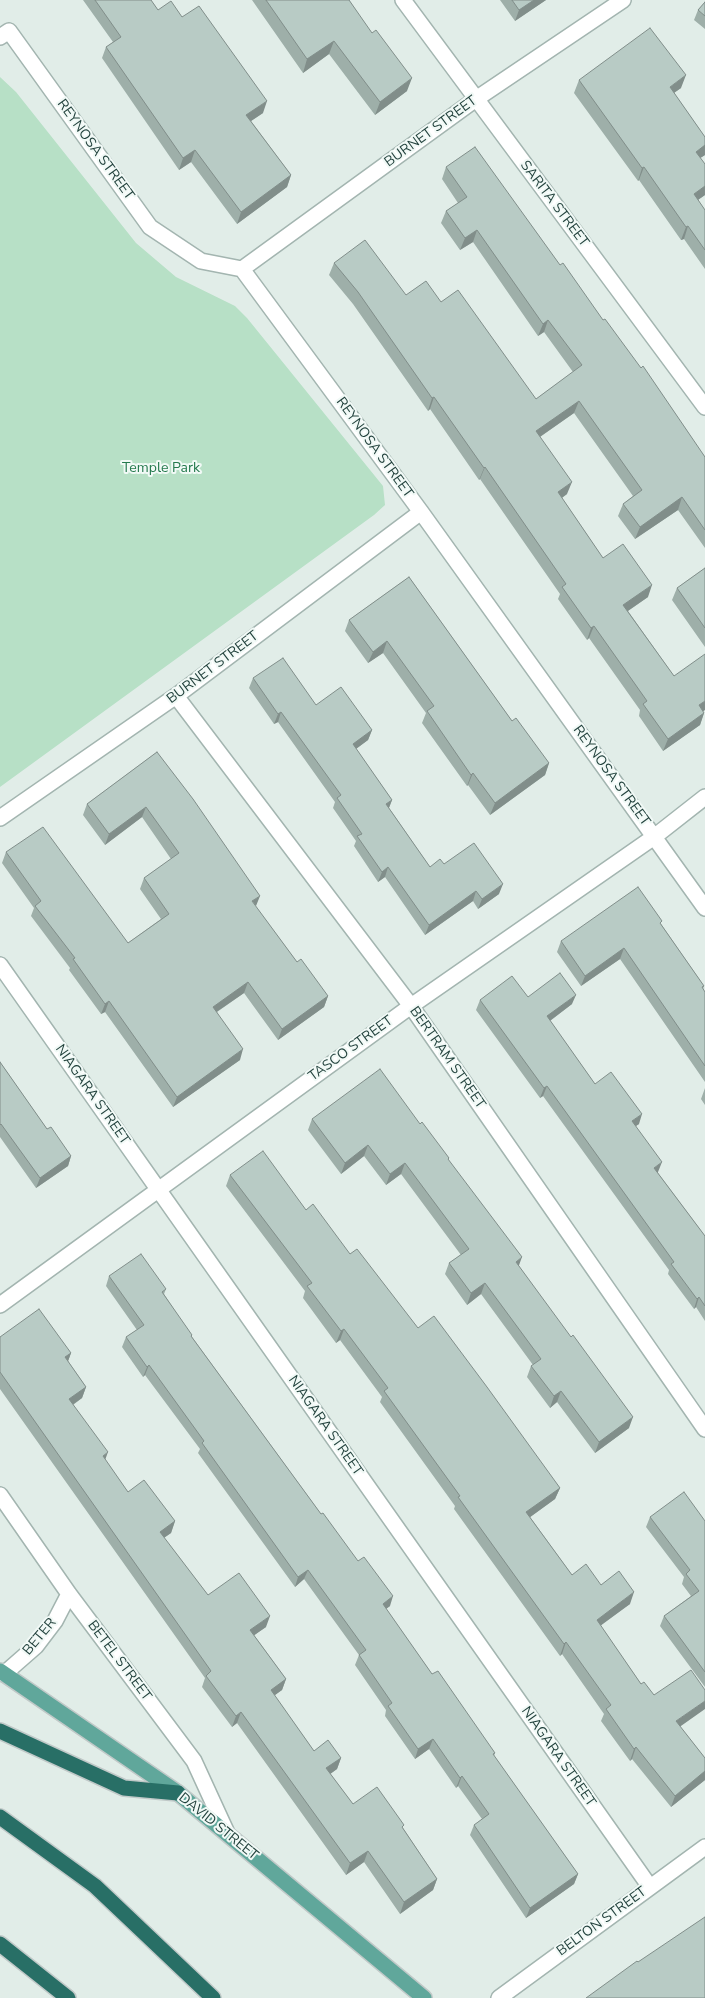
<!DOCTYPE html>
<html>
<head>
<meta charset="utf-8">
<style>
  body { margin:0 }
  canvas { display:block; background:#e1ede8 }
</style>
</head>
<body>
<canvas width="705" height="1998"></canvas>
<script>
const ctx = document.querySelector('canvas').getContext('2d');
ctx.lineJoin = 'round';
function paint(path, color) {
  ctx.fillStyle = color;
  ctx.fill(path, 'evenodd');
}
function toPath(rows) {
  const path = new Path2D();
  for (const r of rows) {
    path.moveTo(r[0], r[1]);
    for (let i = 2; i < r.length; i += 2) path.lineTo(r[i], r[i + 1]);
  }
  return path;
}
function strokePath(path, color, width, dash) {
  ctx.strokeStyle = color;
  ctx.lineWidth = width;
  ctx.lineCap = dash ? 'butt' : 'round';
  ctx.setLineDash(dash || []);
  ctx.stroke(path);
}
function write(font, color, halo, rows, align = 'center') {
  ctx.font = font + ' "Nunito Sans",sans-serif';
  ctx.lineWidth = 4;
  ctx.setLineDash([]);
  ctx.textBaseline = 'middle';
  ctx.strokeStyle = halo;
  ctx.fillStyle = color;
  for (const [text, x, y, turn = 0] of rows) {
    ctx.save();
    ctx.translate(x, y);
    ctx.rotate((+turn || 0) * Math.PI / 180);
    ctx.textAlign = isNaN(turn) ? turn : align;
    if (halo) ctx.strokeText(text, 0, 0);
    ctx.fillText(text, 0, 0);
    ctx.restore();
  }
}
paint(toPath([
  [0,77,16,92,136,243,176,277,235,306,247,318,383,486,385,505,374,515,0,787]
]), '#b7e0c6');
const minor = toPath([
  [403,0,705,407],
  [0,37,9,31,150,227,201,261,242,269,421,512,705,908],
  [242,269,476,99,623,0],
  [176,696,411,1006,705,1429],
  [0,818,176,696,421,512],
  [0,965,650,1887],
  [0,1305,411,1006,654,837,705,797],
  [0,1495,69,1594,194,1761,227,1833],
  [4,1674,36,1646,55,1621,69,1594],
  [499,1998,705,1847]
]);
const major = toPath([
  [0,1671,178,1793,424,1998]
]);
const highway = toPath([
  [0,1731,124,1788,178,1793],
  [0,1817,95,1886,213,1998],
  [0,1944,68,1998]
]);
strokePath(minor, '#a3b5b0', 18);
strokePath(major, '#c0c9c8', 18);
strokePath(highway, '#c0c9c8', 18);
strokePath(minor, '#fff', 15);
strokePath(major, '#60a79b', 15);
strokePath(highway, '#286f66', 15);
paint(toPath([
  [83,0,151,0,158,10,182,17,263,113,251,121,291,175,287,187,237,224,191,162,179,170,102,58,106,47,113,42],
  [252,0,349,0,407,91,375,115,329,54,303,73],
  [500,0,546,0,515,21],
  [705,2,705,29,694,20,698,10],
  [579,80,681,88,674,93,705,137,705,155,700,158,705,164,705,195,698,200,705,210,705,269,684,239,681,240,639,180,638,181,574,93],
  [446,167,560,265,603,320,705,457,705,548,678,510,635,539,618,516,623,504,633,496,574,413,540,437,567,494,562,498,603,558,648,597,628,611,674,676,704,713,700,725,663,751,639,716,640,710,589,638,587,640,558,599,560,594,480,479,479,480,430,409,428,411,353,304,329,275,334,263,406,295,441,302,536,399,573,372,544,332,538,336,473,242,460,250,441,223,446,211,458,203,442,179],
  [705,568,705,647,672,600,677,588],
  [409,577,512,721,549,763,545,775,490,815,468,785,467,786,422,723,426,713,383,653,368,663,345,631,349,620],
  [253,678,372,730,368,740,356,749,392,800,389,808,430,867,444,864,499,894,478,909,473,901,425,935,385,877,378,882,354,846,356,841,333,808,335,802,278,722,274,724,249,688],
  [157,752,256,907,297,962,328,996,324,1007,278,1040,244,993,217,1012,240,1060,173,1107,105,1012,101,1014,69,970,70,968,31,916,34,908,2,863,6,852,128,943,161,919,140,889,144,878,171,859,142,817,105,845,83,815,87,804],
  [661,924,704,986,703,989,705,992,705,1082,620,959,581,986,557,952,561,941],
  [528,997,572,1004,550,1021,595,1084,639,1124,636,1126,658,1172,658,1173,705,1236,705,1321,696,1307,694,1309,668,1274,669,1270,543,1096,540,1098,476,1010,480,1000],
  [0,1062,47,1129,71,1156,68,1166,36,1188,0,1137],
  [705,1088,705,1105,701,1099],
  [312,1119,420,1124,449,1158,448,1160,519,1266,629,1428,595,1453,557,1402,550,1408,527,1377,531,1366,533,1365,481,1294,467,1305,445,1274,449,1263,461,1255,401,1174,386,1185,364,1156,341,1174,308,1130],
  [230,1175,306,1210,350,1254,418,1328,560,1488,555,1499,530,1517,572,1575,601,1585,630,1604,600,1625,641,1684,654,1695,705,1758,705,1780,671,1807,632,1759,630,1761,601,1721,604,1714,562,1654,560,1656,454,1509,455,1506,380,1402,382,1397,340,1340,336,1343,303,1298,305,1291,226,1186],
  [109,1276,166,1289,164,1294,192,1337,321,1514,390,1606,386,1609,432,1674,495,1753,494,1756,578,1874,574,1884,526,1918,470,1835,474,1825,482,1819,458,1786,456,1788,429,1749,415,1759,385,1716,386,1710,355,1665,359,1655,304,1579,295,1587,198,1453,200,1449,145,1375,143,1377,122,1347,126,1337,137,1330,106,1286],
  [0,1337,71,1353,68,1361,86,1387,82,1398,73,1405,105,1460,128,1492,175,1521,171,1533,164,1538,208,1595,266,1627,254,1635,286,1679,282,1690,274,1695,314,1751,341,1758,337,1769,330,1774,353,1804,403,1828,437,1879,433,1890,400,1914,364,1862,346,1875,237,1723,232,1727,202,1687,205,1678,0,1389],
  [650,1517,705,1521,705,1687,660,1626,664,1616,691,1596,682,1584,684,1577,646,1527]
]), '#9eafa9');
paint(toPath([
  [534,0,546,0,515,21,519,10],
  [334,41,329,54,303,73,307,59],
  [686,75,681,88,665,99,670,87],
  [412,78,407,91,375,115,380,102],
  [267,101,263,113,242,127,246,115],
  [705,145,705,155,691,164,696,152],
  [195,150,191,162,179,170,183,158],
  [644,167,639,180,638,181,642,168],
  [291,175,287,187,237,224,241,212],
  [705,186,705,195,689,206,694,194],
  [688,226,684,239,681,240,686,227],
  [477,230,473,242,460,250,465,238],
  [548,320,544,332,538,336,543,324],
  [434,397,430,409,428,411,432,398],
  [579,401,574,413,531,443,536,431],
  [485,467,480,479,479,480,484,468],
  [572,482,567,494,553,504,558,492],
  [682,497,678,510,635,539,640,527],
  [652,585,648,597,619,617,623,605],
  [594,626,589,638,587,640,591,628],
  [387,641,383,653,368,663,373,652],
  [705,701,705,710,694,718,699,705],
  [281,712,278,722,274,724,278,714],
  [704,713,700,725,663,751,668,739],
  [372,730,368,740,349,754,353,744],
  [549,763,545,775,490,815,495,803],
  [473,773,468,785,467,786,471,775],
  [392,800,388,810,386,804],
  [146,807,142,817,105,845,109,834],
  [388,867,385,877,378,882,382,872],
  [503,884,499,894,478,909,482,899],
  [476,891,473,901,425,935,429,925],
  [260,896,256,906,252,901],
  [624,948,620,959,581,986,585,976],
  [248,982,244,993,209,1017,213,1007],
  [576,995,572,1004,543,1026,547,1016],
  [328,996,324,1007,278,1040,282,1029],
  [109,1001,105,1012,101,1014,105,1004],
  [243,1049,240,1060,173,1107,177,1097],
  [547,1086,543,1096,540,1098,544,1088],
  [642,1114,639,1124,628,1131,632,1121],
  [368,1145,364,1156,341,1174,345,1163],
  [71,1156,68,1166,36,1188,40,1178],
  [662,1162,658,1172,651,1178,654,1168],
  [405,1163,401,1174,386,1185,390,1174],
  [522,1257,518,1268,516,1262],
  [485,1283,481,1294,467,1305,471,1293],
  [699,1297,696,1307,694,1309,697,1299],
  [344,1329,340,1340,336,1343,341,1331],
  [71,1353,67,1364,65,1357],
  [149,1365,145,1375,143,1377,147,1367],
  [86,1387,82,1398,65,1410,69,1399],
  [561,1391,557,1402,550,1408,554,1396],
  [633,1417,629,1428,595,1453,599,1442],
  [108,1452,104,1463,103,1456],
  [560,1488,555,1499,522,1523,526,1512],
  [175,1521,171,1533,156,1543,160,1532],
  [308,1570,304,1579,295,1587,298,1577],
  [634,1592,630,1604,592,1632,597,1620],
  [393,1596,390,1606,379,1614,383,1604],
  [270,1616,266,1627,246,1641,250,1630],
  [566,1642,562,1654,560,1656,564,1644],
  [286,1679,282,1690,267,1701,271,1690],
  [705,1701,705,1709,671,1733,676,1721],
  [241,1712,237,1723,232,1727,236,1716],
  [433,1739,429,1749,415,1759,418,1749],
  [636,1747,632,1759,630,1761,634,1749],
  [341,1758,337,1769,322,1780,326,1768],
  [705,1771,705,1780,671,1807,675,1796],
  [462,1776,458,1786,456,1788,460,1778],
  [368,1851,364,1862,346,1875,350,1863],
  [578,1874,574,1884,526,1918,530,1908],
  [437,1879,433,1890,400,1914,404,1902]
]), '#818e8a');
const building = toPath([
  [95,0,151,0,158,10,171,1,182,17,199,6,267,101,246,115,291,175,241,212,195,150,183,158,106,47,121,37,95,0],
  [266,0,349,0,372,33,376,30,412,78,380,102,334,41,307,59,266,0],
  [512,0,534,0,519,10,512,0],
  [705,2,705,16,698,10,705,2],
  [650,28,686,75,670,87,705,137,705,145,696,152,705,164,705,186,694,194,705,210,705,250,688,226,686,227,644,167,642,168,579,80,650,28],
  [475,147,560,265,563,263,603,320,605,319,641,368,643,366,705,457,705,530,682,497,640,527,623,504,642,490,579,401,536,431,572,482,558,492,603,558,623,544,652,585,623,605,674,676,705,654,705,701,699,705,704,713,668,739,643,704,647,701,594,626,591,628,562,587,566,584,485,467,484,468,434,397,432,398,358,292,334,263,365,240,406,295,426,281,441,302,458,290,536,399,582,365,548,320,543,324,477,230,465,238,446,211,467,197,446,167,475,147],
  [705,568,705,628,677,588,705,568],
  [409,577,512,721,516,718,549,763,495,803,473,773,471,775,427,711,434,706,387,641,373,652,349,620,409,577],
  [283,658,316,705,341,687,372,730,353,744,392,800,386,804,430,867,440,859,444,864,474,843,503,884,482,899,476,891,429,925,388,867,382,872,357,836,362,834,337,798,341,795,281,712,278,714,253,678,283,658],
  [157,752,193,799,260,896,252,901,297,962,301,959,328,996,282,1029,248,982,213,1007,243,1049,177,1097,109,1001,105,1004,73,959,75,958,35,906,41,901,6,852,43,827,128,943,169,914,144,878,179,853,146,807,109,834,87,804,157,752],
  [638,887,662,921,660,923,704,986,702,987,705,992,705,1066,624,948,585,976,561,941,638,887],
  [560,973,576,995,547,1016,595,1084,611,1072,642,1114,632,1121,662,1162,654,1168,705,1236,705,1306,699,1297,697,1299,671,1264,674,1262,547,1086,544,1088,480,1000,512,976,528,997,560,973],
  [0,1062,47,1129,51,1127,71,1156,40,1178,1,1124,0,1125,0,1062],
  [380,1069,420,1124,422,1122,449,1158,448,1159,522,1257,516,1262,571,1337,573,1335,633,1417,599,1442,561,1391,554,1396,531,1366,541,1359,485,1283,471,1293,449,1263,469,1249,405,1163,390,1174,368,1145,345,1163,312,1119,380,1069],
  [263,1151,306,1210,313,1204,350,1254,357,1249,418,1328,434,1316,487,1387,560,1488,526,1512,572,1575,586,1564,601,1585,619,1571,634,1592,597,1620,641,1684,644,1682,654,1695,691,1670,705,1690,705,1701,676,1721,705,1758,705,1771,675,1796,636,1747,634,1749,606,1709,611,1705,566,1642,564,1644,458,1497,460,1496,384,1391,388,1388,344,1329,341,1331,307,1286,312,1283,230,1175,263,1151],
  [141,1254,166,1289,162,1292,192,1335,191,1336,321,1514,323,1513,358,1561,364,1557,393,1596,383,1604,432,1674,438,1671,495,1753,493,1754,578,1874,530,1908,474,1825,489,1814,462,1776,460,1778,433,1739,418,1749,388,1706,392,1703,359,1655,366,1650,308,1570,298,1577,202,1443,204,1441,149,1365,147,1367,126,1337,144,1325,109,1276,141,1254],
  [39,1309,71,1353,65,1357,86,1387,69,1399,108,1452,103,1456,128,1492,144,1480,175,1521,160,1532,208,1595,239,1573,270,1616,250,1630,286,1679,271,1690,314,1751,328,1740,341,1758,326,1768,353,1804,377,1787,404,1825,402,1827,437,1879,404,1902,368,1851,350,1863,241,1712,236,1716,206,1676,211,1671,0,1372,0,1337,39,1309],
  [684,1492,705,1521,705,1672,664,1616,699,1591,686,1574,690,1570,650,1517,684,1492],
  [705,1917,705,1998,586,1998,637,1961,638,1962,705,1917]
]);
paint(building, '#b8cbc5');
strokePath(building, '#818e8a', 1);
write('14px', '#1f3f3a', '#f1f9f6', [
  ["BURNET STREET",431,132,-36],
  ["REYNOSA STREET",95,150,54],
  ["SARITA STREET",554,204,53],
  ["REYNOSA STREET",374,448,54],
  ["BURNET STREET",213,668,-37],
  ["REYNOSA STREET",611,776,54],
  ["TASCO STREET",351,1049,-36],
  ["BERTRAM STREET",447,1058,55],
  ["NIAGARA STREET",92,1095,55],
  ["NIAGARA STREET",325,1426,55],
  ["BETER",40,1637,-50],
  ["BETEL STREET",119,1661,53],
  ["NIAGARA STREET",558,1757,55],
  ["DAVID STREET",218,1827,39],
  ["BELTON STREET",602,1922,-36]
]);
write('14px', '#257a4e', '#f1f9f6', [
  ["Temple Park",161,469]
]);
</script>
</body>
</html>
